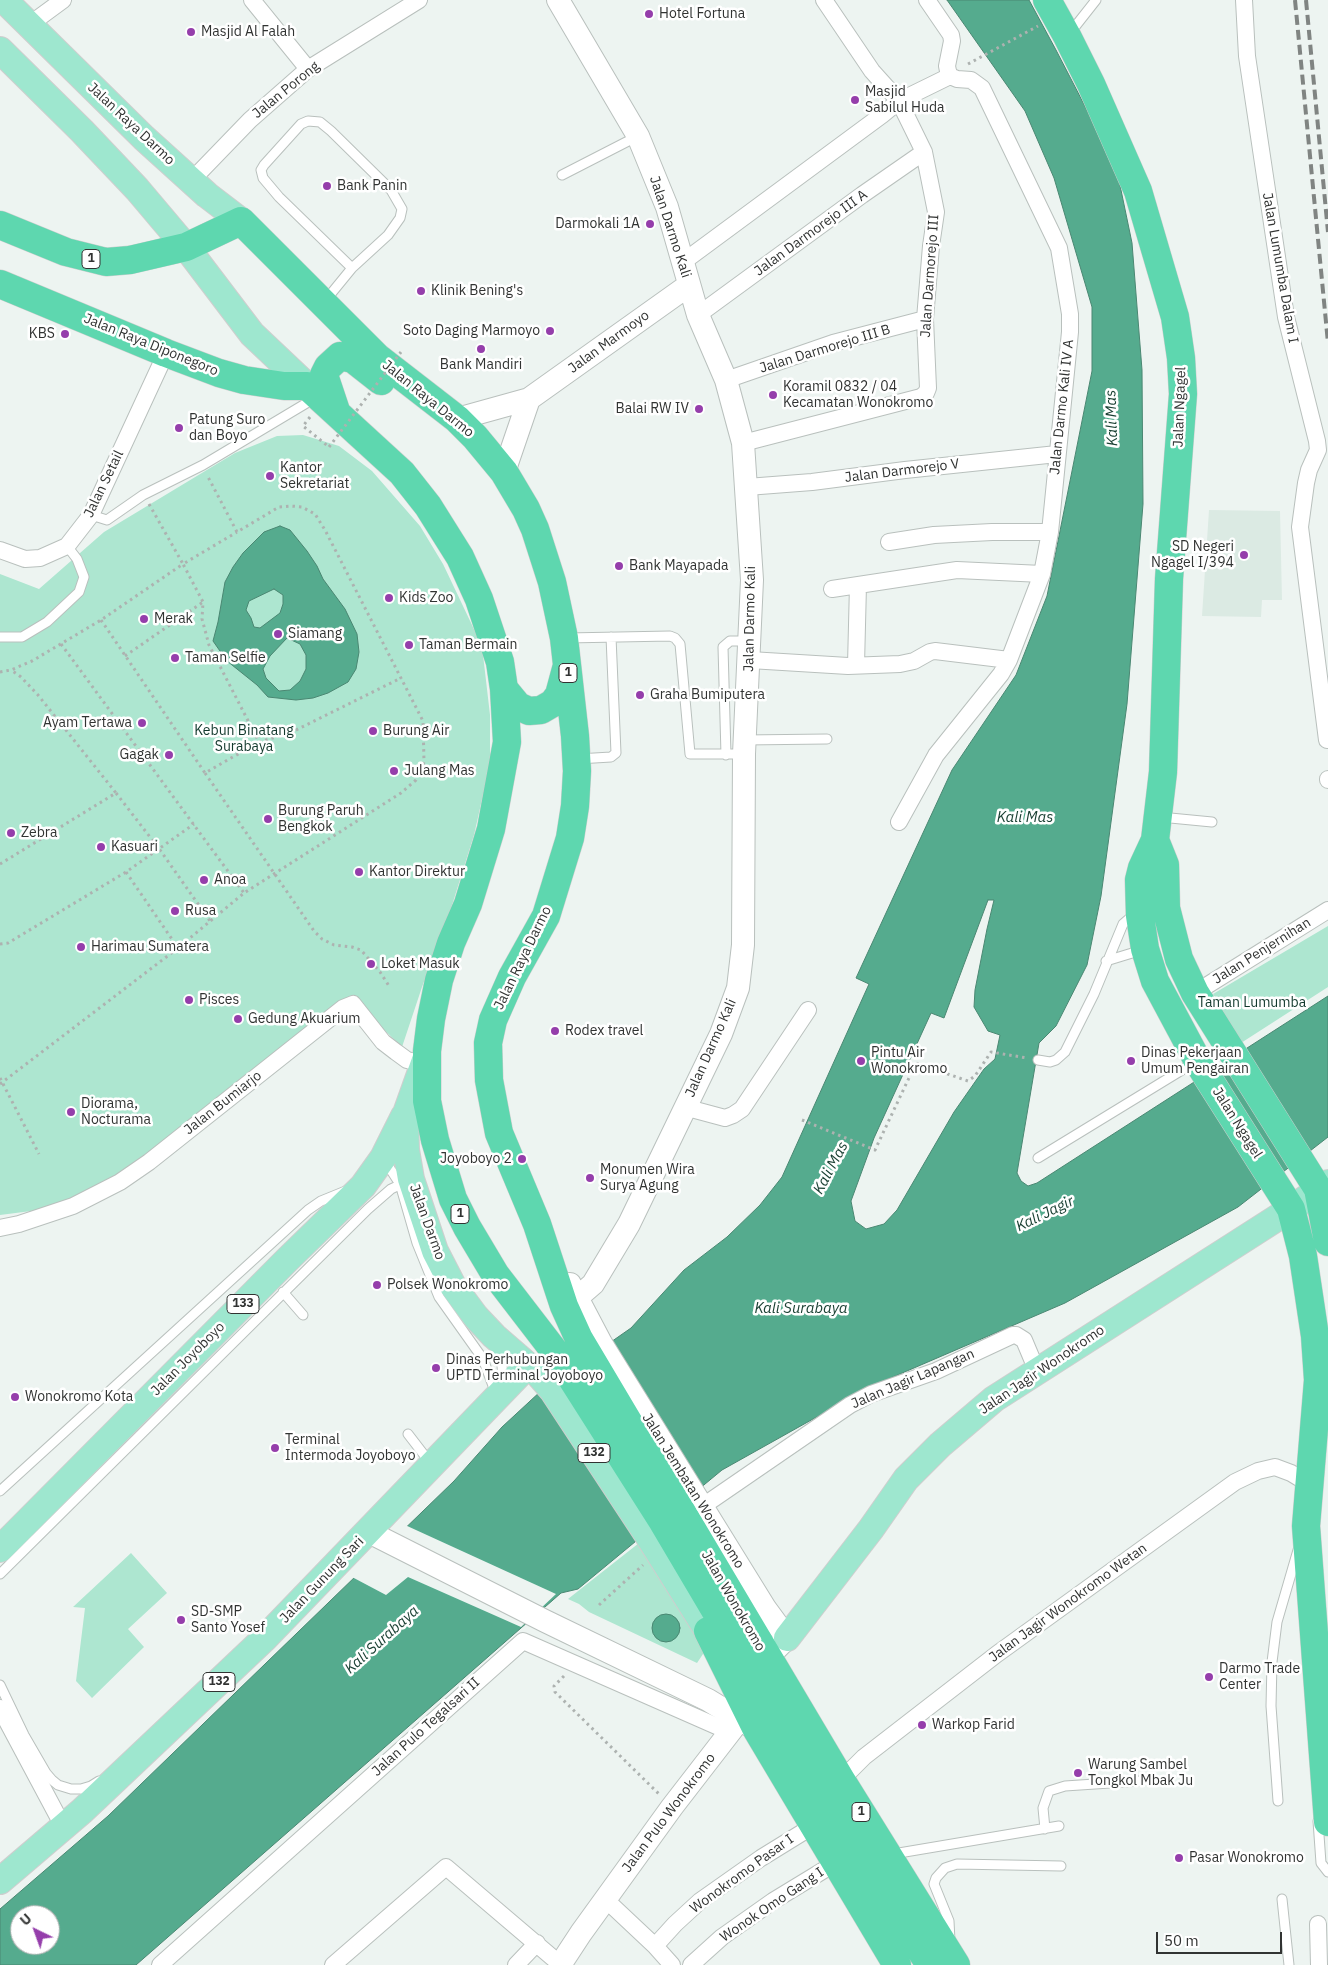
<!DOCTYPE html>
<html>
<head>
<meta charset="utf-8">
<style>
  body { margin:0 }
  #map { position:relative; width:1328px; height:1965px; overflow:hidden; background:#edf4f1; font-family:"IBM Plex Sans",sans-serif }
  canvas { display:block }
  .north { position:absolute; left:10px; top:1905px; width:50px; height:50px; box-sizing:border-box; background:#fff; border:1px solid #adadad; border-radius:50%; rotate:318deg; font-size:14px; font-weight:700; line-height:20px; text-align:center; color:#313332 }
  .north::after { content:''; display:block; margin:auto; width:18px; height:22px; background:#953eab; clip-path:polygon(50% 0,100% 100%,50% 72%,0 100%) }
  .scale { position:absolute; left:1156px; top:1932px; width:126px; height:22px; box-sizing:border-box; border:2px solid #313332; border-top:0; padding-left:6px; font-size:15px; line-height:18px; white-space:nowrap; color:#313332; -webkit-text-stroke:4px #fff; paint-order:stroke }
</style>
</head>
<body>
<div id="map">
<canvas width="1328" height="1965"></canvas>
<div class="north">U</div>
<div class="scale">50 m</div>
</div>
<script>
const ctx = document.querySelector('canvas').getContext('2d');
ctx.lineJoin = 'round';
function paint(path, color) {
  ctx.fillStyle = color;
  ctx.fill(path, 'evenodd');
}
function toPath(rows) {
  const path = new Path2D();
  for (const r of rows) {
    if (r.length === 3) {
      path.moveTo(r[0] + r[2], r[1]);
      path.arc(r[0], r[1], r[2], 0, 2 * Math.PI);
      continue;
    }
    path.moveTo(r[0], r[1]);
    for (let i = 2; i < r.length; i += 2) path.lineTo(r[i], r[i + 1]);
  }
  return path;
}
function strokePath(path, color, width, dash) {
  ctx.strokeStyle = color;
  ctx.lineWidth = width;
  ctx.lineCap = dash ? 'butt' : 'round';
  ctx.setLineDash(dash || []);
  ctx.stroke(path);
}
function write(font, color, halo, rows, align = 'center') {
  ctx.font = font + ' "IBM Plex Sans",sans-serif';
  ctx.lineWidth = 5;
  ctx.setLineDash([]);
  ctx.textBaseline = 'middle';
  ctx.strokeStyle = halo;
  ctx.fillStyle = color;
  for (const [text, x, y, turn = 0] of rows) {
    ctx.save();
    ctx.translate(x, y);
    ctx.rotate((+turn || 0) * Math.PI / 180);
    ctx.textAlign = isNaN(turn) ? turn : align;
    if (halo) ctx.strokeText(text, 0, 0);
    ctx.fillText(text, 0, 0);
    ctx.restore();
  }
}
paint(toPath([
  [1209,510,1280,511,1282,600,1262,600,1261,617,1202,616]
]), '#dbeae3');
paint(toPath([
  [303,435,339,446,372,471,420,526,443,564,482,646,490,715,490,764,474,835,448,918,422,987,402,1047,351,998,117,1181,39,1210,0,1215,0,574,39,589,104,532,235,453,277,436],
  [1328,926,1328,987,1241,1043,1213,994],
  [639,1543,705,1651,697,1663,589,1612,579,1604,568,1599],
  [131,1553,167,1593,128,1629,144,1647,92,1698,76,1681,85,1608,73,1607]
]), '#ade6d0');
const water = toPath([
  [947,0,1029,0,1056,50,1116,166,1132,243,1142,370,1143,504,1127,704,1101,896,1087,965,1056,1026,1039,1043,1017,1173,1021,1181,1028,1186,1037,1183,1328,996,1328,1137,1238,1207,1065,1303,872,1386,722,1470,578,1589,561,1593,136,1965,0,1965,0,1909,108,1816,454,1481,502,1427,542,1390,631,1328,684,1270,727,1237,760,1205,782,1177,869,984,856,978,952,770,1016,675,1047,596,1092,371,1092,307,1054,178,1025,111,947,0],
  [988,900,994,900,987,929,975,990,974,1007,988,1031,1000,1035,995,1059,984,1069,954,1112,897,1210,884,1224,866,1229,855,1221,851,1201,874,1138,931,1013,944,1018,988,900],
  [20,1915,50,1915,50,1945,20,1945,20,1915],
  [280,526,290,530,307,551,317,566,323,579,345,609,357,634,359,652,356,669,348,682,328,693,313,698,296,700,268,697,257,685,227,661,213,641,218,622,225,582,233,567,243,553,264,532,280,526],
  [274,589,283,595,283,604,280,613,260,628,254,627,251,618,246,610,249,601,274,589],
  [287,638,300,644,306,655,306,669,300,681,290,690,279,691,266,678,263,669,270,656,287,638],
  [666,1628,14]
]);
paint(water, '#55ab8e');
strokePath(water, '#4a8772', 1);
paint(toPath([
  [405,1525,556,1594,521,1627,408,1577,386,1595,352,1577]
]), '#edf4f1');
const lane = toPath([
  [1070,33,1096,0],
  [562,175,638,136],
  [325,301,352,268,388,235,400,218,402,209,391,190,331,131,320,122,308,121,301,124,264,165,261,170,263,178,279,197,352,268],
  [91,515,107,520,143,495,203,465,315,398],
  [0,637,22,637,47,622,79,592,84,577,77,559,67,546],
  [567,638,670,636,675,638,680,644,690,754,744,754],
  [744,740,827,739],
  [726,755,723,647,730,641,748,641],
  [578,759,611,757,616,753,611,637],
  [1160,817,1212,822],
  [1106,961,1142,950],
  [1038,1060,1050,1062,1056,1060,1065,1052,1094,994,1123,924,1130,918,1136,916],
  [1038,1158,1182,1070,1195,1060],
  [385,1161,400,1184,417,1243,439,1297,483,1359,495,1391],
  [283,1292,303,1315],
  [497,1349,502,1366,503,1377,500,1382],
  [408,1434,428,1460],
  [0,1491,308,1210,321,1201,348,1190],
  [0,1574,368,1209,391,1189,410,1180],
  [0,1685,24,1735,46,1773,52,1780,58,1785,71,1789,81,1789,91,1786,99,1781],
  [1278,1801,1271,1706,1272,1662,1277,1622,1298,1550],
  [1318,1821,1321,1863,1328,1872],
  [1045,1829,1043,1808,1049,1791,1065,1786,1140,1781],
  [893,1854,1059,1826],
  [1282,1899,1289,1965],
  [950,1941,949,1921,934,1884,936,1878,945,1868,957,1864,1061,1866]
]);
const street = toPath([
  [252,0,308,69],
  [1244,0,1247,56,1286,317,1317,441,1318,450,1309,470,1306,483,1300,527,1327,740],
  [29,25,63,0],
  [192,180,250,120,308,69,419,0],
  [683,262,882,115,899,101,950,76],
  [698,315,862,195,924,152],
  [726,380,833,343,925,319],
  [743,443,921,397,926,393,928,388,925,319,931,246,936,212,924,152,899,101,872,71,824,0],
  [747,487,812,482,905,470,1057,454],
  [889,542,934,535,992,532,1050,532],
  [0,550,25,559,40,558,67,546,91,515,166,353],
  [832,589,957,570,1042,574],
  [750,660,848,666,900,664,914,661,930,652,935,651,1009,660],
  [856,665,858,585],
  [1328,779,1328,780],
  [899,822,936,755,1001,674,1009,660,1042,574,1050,532,1070,332,1070,314,1059,248,982,88,971,80,957,79,950,76,948,71,947,66,952,41,951,35,927,0],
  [1195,993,1328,910],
  [684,1107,725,1118,733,1115,742,1109,808,1010],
  [0,1228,19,1224,73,1206,120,1182,149,1162,343,1008,353,1004,383,1042,396,1052,407,1060,424,1064],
  [703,1506,850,1405,871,1394,936,1371,1013,1335,1016,1335,1024,1340,1037,1371],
  [0,1708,64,1828],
  [841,1780,864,1757,997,1654,1235,1482,1258,1471,1275,1467,1291,1473,1309,1484],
  [605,1899,655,1946],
  [1318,1924,1319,1965],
  [160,1965,523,1641,730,1732],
  [333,1965,446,1867,560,1964],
  [516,1965,537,1943],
  [672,1965,655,1946,675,1924,700,1901,761,1858,821,1821],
  [691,1965,722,1937,773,1901,842,1859]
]);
const secondary = toPath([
  [558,0,638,136,667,207,698,315,726,380,743,443,752,580,744,754,743,945,738,988,721,1034,629,1224,593,1284,578,1297],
  [457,419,529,399,689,285],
  [504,472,529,399],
  [570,1284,601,1343,765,1608,787,1638,774,1651],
  [369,1532,545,1621,708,1700,759,1731],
  [560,1965,581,1933,672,1807,740,1719]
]);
const primary = toPath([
  [4,0,144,138,207,195,241,221],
  [0,50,82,131,137,189,186,247,252,334,307,386],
  [425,1060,405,1116,406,1150,411,1179,435,1251,453,1286,476,1317,494,1336,539,1375,553,1391,647,1534,708,1631],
  [0,1549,287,1260,363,1186,383,1158,404,1116],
  [787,1638,871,1529,906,1479,940,1445,994,1399,1291,1209,1328,1183],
  [0,1881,82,1811,265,1638,527,1366]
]);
const highway = toPath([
  [1047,0,1067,36,1091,84,1138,191,1175,317,1181,358,1183,394,1169,579,1163,772,1155,840,1142,868,1139,880,1140,916,1145,949,1155,981,1201,1067,1291,1209,1303,1256,1315,1336,1318,1380,1306,1526,1328,1822],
  [0,225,66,252,106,262,130,260,186,247,241,221,377,357,457,419,475,437,504,472,526,509,535,529,552,582,564,638,575,736,577,771,575,806,570,838,546,916,512,977,493,1020,488,1043,489,1080,499,1133,537,1224,564,1306,579,1339,841,1780,956,1965],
  [0,284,166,353,219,373,244,380,284,386,307,386,402,473,428,506,460,557,479,599,500,662,504,689,507,742,491,829,468,904,451,943,439,980,431,1019,427,1051,427,1101,435,1140,453,1199,467,1227,495,1274,555,1352,663,1522,747,1664,798,1756,930,1965],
  [336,411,324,375,328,367,340,356,353,359,381,381],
  [504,689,518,706,529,711,541,710,553,703,559,695,566,669],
  [1155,840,1165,865,1166,908,1179,959,1195,993,1318,1189,1328,1242],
  [708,1631,757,1730,897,1965]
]);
strokePath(lane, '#b9c0bd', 11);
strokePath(street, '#b9c0bd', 18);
strokePath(secondary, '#b9c0bd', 24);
strokePath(primary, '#cecece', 28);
strokePath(highway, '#cecece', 29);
strokePath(toPath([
  [968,64,1038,26],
  [310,417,303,426,329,447],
  [149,504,183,564,237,532],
  [101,620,205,773,259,742],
  [61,644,244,893],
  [125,656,203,602],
  [0,672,11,670,32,661,101,620,183,564,203,602,202,619,209,645,259,742,290,733,401,678],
  [205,773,314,931,322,939,334,945,352,947,361,950,380,972,389,986],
  [116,793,160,850,210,921],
  [0,864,116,793,38,695,21,677,11,670],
  [126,872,178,948],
  [0,944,8,943,126,872,194,824],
  [0,1078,39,1154],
  [0,1084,178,948,244,893,401,793,416,780,424,762,423,721,325,530,315,514,302,507,291,506,279,507,237,532,207,475],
  [802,1120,875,1150,916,1063,968,1081,975,1076,991,1052,1027,1058],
  [599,1605,643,1565],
  [564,1676,554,1686,555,1692,659,1794]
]), '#adb2b0', 3, [2.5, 4]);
strokePath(lane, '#fff', 9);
strokePath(street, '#fff', 16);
strokePath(secondary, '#fff', 22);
strokePath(primary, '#9ee7cf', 26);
strokePath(highway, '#5ed7af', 28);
strokePath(toPath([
  [1295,0,1328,343],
  [1306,0,1328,232]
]), '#808482', 4, [10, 5]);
strokePath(toPath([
  [329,447,401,352]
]), '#adb2b0', 3, [2.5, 4]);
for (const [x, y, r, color] of [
  [649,14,5,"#953eab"],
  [191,32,5,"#953eab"],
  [855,100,5,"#953eab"],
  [327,186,5,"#953eab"],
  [650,224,5,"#953eab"],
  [421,291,5,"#953eab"],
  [550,331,5,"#953eab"],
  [65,334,5,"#953eab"],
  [481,349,5,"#953eab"],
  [773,395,5,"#953eab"],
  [699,409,5,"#953eab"],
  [179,428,5,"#953eab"],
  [270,476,5,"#953eab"],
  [1244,555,5,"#953eab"],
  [619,566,5,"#953eab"],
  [389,598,5,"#953eab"],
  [144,619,5,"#953eab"],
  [278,634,5,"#953eab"],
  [409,645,5,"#953eab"],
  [175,658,5,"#953eab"],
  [640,695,5,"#953eab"],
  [142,723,5,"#953eab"],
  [373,731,5,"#953eab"],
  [169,755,5,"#953eab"],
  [394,771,5,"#953eab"],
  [268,819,5,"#953eab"],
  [11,833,5,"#953eab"],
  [101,847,5,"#953eab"],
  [359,872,5,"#953eab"],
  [204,880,5,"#953eab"],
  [175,911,5,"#953eab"],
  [81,947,5,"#953eab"],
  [371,964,5,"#953eab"],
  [189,1000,5,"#953eab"],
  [238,1019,5,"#953eab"],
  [555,1031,5,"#953eab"],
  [861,1061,5,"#953eab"],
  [1131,1061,5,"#953eab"],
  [71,1112,5,"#953eab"],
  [522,1159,5,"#953eab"],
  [590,1178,5,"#953eab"],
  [377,1285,5,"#953eab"],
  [436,1368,5,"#953eab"],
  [15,1397,5,"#953eab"],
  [275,1448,5,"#953eab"],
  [181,1620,5,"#953eab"],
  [1209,1677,5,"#953eab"],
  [922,1725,5,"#953eab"],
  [1078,1773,5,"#953eab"],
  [1179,1858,5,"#953eab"]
]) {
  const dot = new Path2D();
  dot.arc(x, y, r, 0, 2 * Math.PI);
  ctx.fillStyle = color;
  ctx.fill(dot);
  strokePath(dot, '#fff', 2);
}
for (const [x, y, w] of [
  [91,259,18],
  [568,673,18],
  [460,1214,18],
  [243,1304,32],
  [594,1453,32],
  [219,1682,32],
  [861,1812,18]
]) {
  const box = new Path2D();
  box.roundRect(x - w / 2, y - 9.5, w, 19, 4);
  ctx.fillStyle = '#fff';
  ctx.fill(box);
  strokePath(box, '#313332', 1);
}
write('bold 12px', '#313332', null, [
  ["1",91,259],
  ["1",568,673],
  ["1",460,1214],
  ["133",243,1304],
  ["132",594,1453],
  ["132",219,1682],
  ["1",861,1812]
]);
write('14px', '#313332', '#fff', [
  ["Hotel Fortuna",659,14],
  ["Masjid Al Falah",201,32],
  ["Masjid",865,92],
  ["Sabilul Huda",865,108],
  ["Bank Panin",337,186],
  ["Darmokali 1A",640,224,"right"],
  ["Klinik Bening's",431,291],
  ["Soto Daging Marmoyo",540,331,"right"],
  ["KBS",55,334,"right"],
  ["Bank Mandiri",481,365,"center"],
  ["Koramil 0832 / 04",783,387],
  ["Kecamatan Wonokromo",783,403],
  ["Balai RW IV",689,409,"right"],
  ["Patung Suro",189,420],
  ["dan Boyo",189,436],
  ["Kantor",280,468],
  ["Sekretariat",280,484],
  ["SD Negeri",1234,547,"right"],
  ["Ngagel I/394",1234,563,"right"],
  ["Bank Mayapada",629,566],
  ["Kids Zoo",399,598],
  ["Merak",154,619],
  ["Siamang",288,634],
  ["Taman Bermain",419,645],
  ["Taman Selfie",185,658],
  ["Graha Bumiputera",650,695],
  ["Ayam Tertawa",132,723,"right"],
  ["Burung Air",383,731],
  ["Gagak",159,755,"right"],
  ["Julang Mas",404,771],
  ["Burung Paruh",278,811],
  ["Bengkok",278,827],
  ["Zebra",21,833],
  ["Kasuari",111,847],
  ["Kantor Direktur",369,872],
  ["Anoa",214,880],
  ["Rusa",185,911],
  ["Harimau Sumatera",91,947],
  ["Loket Masuk",381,964],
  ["Pisces",199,1000],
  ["Gedung Akuarium",248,1019],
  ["Rodex travel",565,1031],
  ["Pintu Air",871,1053],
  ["Wonokromo",871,1069],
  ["Dinas Pekerjaan",1141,1053],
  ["Umum Pengairan",1141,1069],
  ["Diorama,",81,1104],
  ["Nocturama",81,1120],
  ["Joyoboyo 2",512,1159,"right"],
  ["Monumen Wira",600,1170],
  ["Surya Agung",600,1186],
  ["Polsek Wonokromo",387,1285],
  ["Dinas Perhubungan",446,1360],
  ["UPTD Terminal Joyoboyo",446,1376],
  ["Wonokromo Kota",25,1397],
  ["Terminal",285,1440],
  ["Intermoda Joyoboyo",285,1456],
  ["SD-SMP",191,1612],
  ["Santo Yosef",191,1628],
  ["Darmo Trade",1219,1669],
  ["Center",1219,1685],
  ["Warkop Farid",932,1725],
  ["Warung Sambel",1088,1765],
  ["Tongkol Mbak Ju",1088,1781],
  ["Pasar Wonokromo",1189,1858]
], 'left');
write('14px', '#313332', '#fff', [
  ["Jalan Porong",286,90,-39],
  ["Jalan Raya Darmo",131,124,43],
  ["Jalan Darmo Kali",670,227,72],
  ["Jalan Darmorejo III A",811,233,-36],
  ["Jalan Lumumba Dalam I",1280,268,80],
  ["Jalan Darmorejo III",930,276,-86],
  ["Jalan Marmoyo",609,342,-36],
  ["Jalan Raya Diponegoro",151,345,22],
  ["Jalan Darmorejo III B",825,349,-17],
  ["Jalan Raya Darmo",428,399,39],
  ["Jalan Darmo Kali IV A",1062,407,-84],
  ["Jalan Ngagel",1180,407,-88],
  ["Jalan Darmorejo V",902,471,-7],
  ["Jalan Setail",104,484,-64],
  ["Jalan Darmo Kali",750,619,-89],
  ["Jalan Penjernihan",1262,951,-32],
  ["Jalan Raya Darmo",523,958,-64],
  ["Jalan Darmo Kali",711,1048,-66],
  ["Jalan Bumiarjo",223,1103,-38],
  ["Jalan Ngagel",1237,1123,58],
  ["Jalan Darmo",427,1222,70],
  ["Jalan Joyoboyo",188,1359,-45],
  ["Jalan Jagir Wonokromo",1042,1370,-34],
  ["Jalan Jagir Lapangan",913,1379,-23],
  ["Jalan Jembatan Wonokromo",693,1491,58],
  ["Jalan Gunung Sari",322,1580,-46],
  ["Jalan Wonokromo",733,1601,60],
  ["Jalan Jagir Wonokromo Wetan",1068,1603,-36],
  ["Jalan Pulo Tegalsari II",426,1727,-42],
  ["Jalan Pulo Wonokromo",669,1813,-53],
  ["Wonokromo Pasar I",742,1874,-36],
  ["Wonok Omo Gang I",772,1905,-34]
]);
write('14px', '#12392d', '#fff', [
  ["Kebun Binatang",244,731],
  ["Surabaya",244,747],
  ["Taman Lumumba",1252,1003]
]);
write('italic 15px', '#1b4134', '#fff', [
  ["Kali Mas",1112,418,-92],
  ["Kali Mas",1025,818],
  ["Kali Mas",831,1168,-62],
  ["Kali Jagir",1045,1214,-26],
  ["Kali Surabaya",801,1309],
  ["Kali Surabaya",382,1640,-42]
]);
</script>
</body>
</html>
